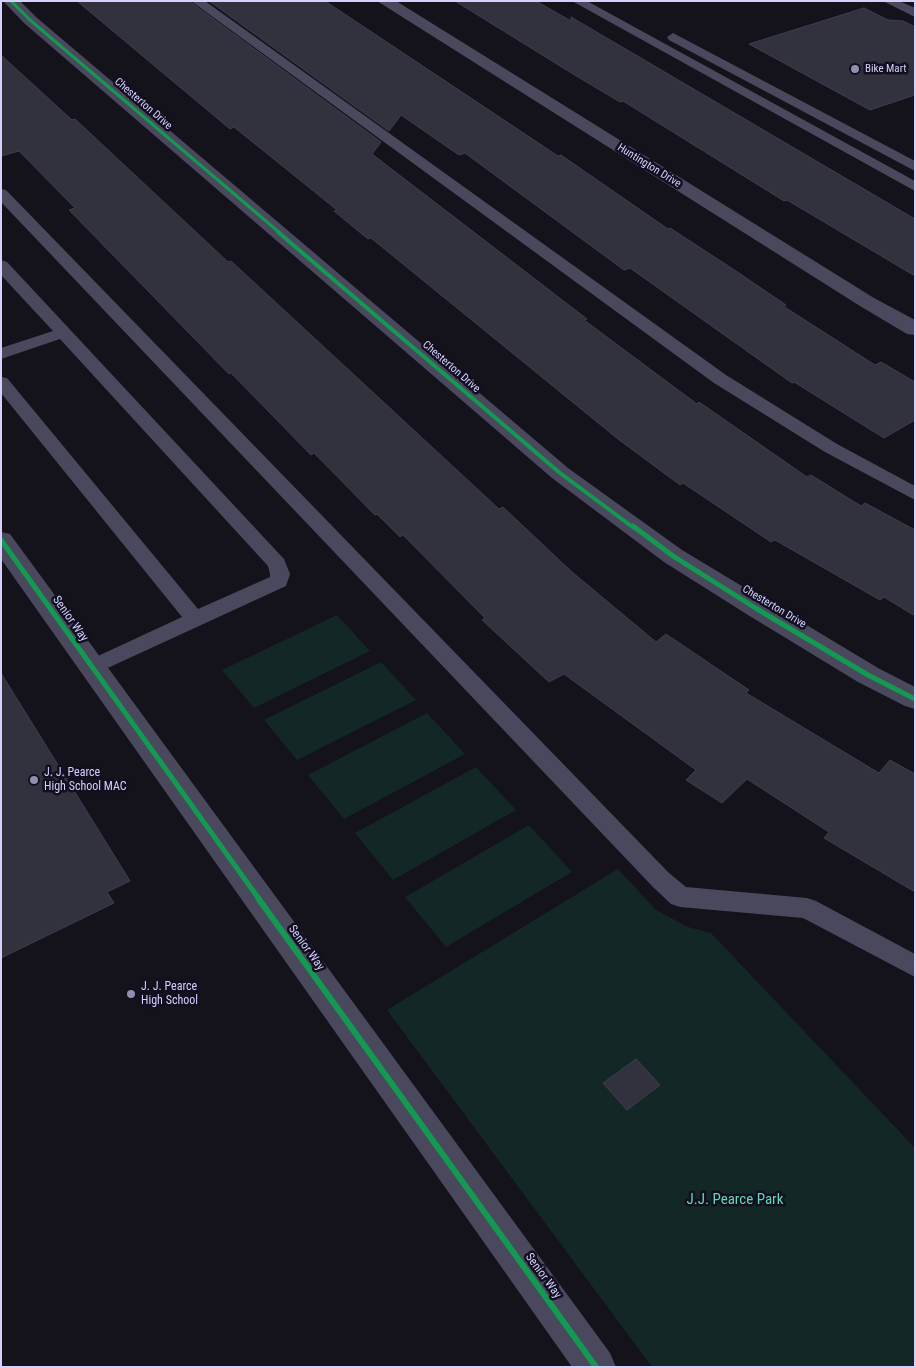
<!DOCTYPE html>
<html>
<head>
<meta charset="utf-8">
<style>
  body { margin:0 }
  #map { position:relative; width:916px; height:1368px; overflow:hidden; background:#14131c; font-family:"Roboto Condensed",sans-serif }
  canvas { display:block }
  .frame { position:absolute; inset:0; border:2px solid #d5d1fc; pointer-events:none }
</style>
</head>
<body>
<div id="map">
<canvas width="916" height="1368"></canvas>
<div class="frame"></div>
</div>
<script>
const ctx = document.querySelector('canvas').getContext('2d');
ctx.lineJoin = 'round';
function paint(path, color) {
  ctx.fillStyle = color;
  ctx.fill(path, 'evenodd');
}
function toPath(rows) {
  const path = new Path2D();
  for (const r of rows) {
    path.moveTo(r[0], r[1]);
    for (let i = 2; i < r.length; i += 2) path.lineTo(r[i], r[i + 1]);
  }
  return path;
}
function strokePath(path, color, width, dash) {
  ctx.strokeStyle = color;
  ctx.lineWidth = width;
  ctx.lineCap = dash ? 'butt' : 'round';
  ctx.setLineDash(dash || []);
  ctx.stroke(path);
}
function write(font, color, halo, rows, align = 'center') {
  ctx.font = font + ' "Roboto Condensed",sans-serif';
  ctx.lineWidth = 5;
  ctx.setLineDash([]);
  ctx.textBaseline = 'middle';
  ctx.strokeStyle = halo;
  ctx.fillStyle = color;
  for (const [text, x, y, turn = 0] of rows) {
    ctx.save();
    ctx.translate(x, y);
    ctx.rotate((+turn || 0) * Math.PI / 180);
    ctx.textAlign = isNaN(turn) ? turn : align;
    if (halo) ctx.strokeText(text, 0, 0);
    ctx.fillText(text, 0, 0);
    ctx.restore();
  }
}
paint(toPath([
  [337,615,370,651,254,708,222,670],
  [381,662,416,700,297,760,264,720],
  [427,713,465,754,344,819,308,775],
  [476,767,516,810,393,880,355,833],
  [529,825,572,872,446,947,405,897],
  [618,869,656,910,688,927,711,933,915,1148,915,1367,652,1367,387,1010]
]), '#122726');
const building = toPath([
  [77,1,189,1,381,142,372,154,587,319,584,320,697,404,699,402,807,477,811,475,861,506,865,503,915,530,915,616,884,597,880,600,775,540,771,542,683,483,680,485,618,439,371,238,368,239,334,211,337,210,234,127,230,129,77,1],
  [209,1,325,1,558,156,561,155,668,229,670,228,733,269,786,305,783,306,875,365,881,362,915,382,915,420,884,438,794,382,792,383,630,268,624,270,465,153,459,155,401,115,389,131,209,1],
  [455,1,536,1,571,21,571,17,915,219,915,276,787,200,784,201,623,101,620,102,573,74,455,1],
  [864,8,888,20,903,21,915,27,915,95,870,110,749,44,864,8],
  [1,55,72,120,75,119,228,262,231,261,499,509,503,507,572,572,656,642,666,634,749,690,746,693,879,773,890,760,915,774,915,892,824,838,829,832,747,779,722,803,686,780,696,770,564,674,549,682,482,620,485,618,403,535,400,537,377,514,375,515,314,453,311,455,231,373,229,374,69,210,75,208,19,151,1,156,1,55],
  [1,673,130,881,107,892,114,903,1,958,1,673],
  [636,1059,660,1085,627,1110,603,1083,636,1059]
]);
paint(building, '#32313e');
strokePath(building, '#403d4f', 1);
paint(toPath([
  [191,1,205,1,726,375,837,444,915,486,915,500,825,452,714,383,191,1],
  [572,1,587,1,915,181,915,191,572,1],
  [883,1,899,1,915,8,915,17,883,1],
  [673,33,915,161,915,171,669,40,667,37,673,33],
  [1,189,6,190,669,873,686,887,807,898,816,901,915,954,915,977,803,918,680,907,671,904,653,887,1,202,1,189],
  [1,260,7,262,284,559,290,574,286,586,99,672,92,675,85,672,81,667,85,662,182,617,1,393,1,377,7,378,198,609,270,577,270,574,268,566,60,339,1,359,1,348,53,331,1,275,1,260]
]), '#49485d');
paint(toPath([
  [3,1,20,1,36,17,568,468,682,550,878,668,915,687,915,709,905,706,858,682,748,615,664,562,552,478,24,23,3,1],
  [377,1,396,1,874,298,915,320,915,335,907,334,860,306,377,1],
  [1,532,10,534,610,1353,616,1367,572,1367,1,559,1,532]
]), '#49485d');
strokePath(toPath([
  [11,1,30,20,280,233]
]), '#139951', 3);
strokePath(toPath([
  [278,232,560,473,634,528]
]), '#139951', 4);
strokePath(toPath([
  [633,526,673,556,757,609,868,675,915,699],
  [1,540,259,899]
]), '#139951', 5);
strokePath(toPath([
  [258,898,596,1367]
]), '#139951', 6);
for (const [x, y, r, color] of [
  [855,69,5,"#918eae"],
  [34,780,5,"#918eae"],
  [131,994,5,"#918eae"]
]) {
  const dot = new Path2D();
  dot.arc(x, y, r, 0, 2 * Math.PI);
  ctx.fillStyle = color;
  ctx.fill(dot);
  strokePath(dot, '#110f20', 2);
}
write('11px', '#d5d1fc', '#110f20', [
  ["Bike Mart",865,69]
], 'left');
write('11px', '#d5d1fc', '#110f20', [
  ["Chesterton Drive",143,104,41],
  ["Huntington Drive",649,166,32],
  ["Chesterton Drive",451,367,41],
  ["Chesterton Drive",774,607,31]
]);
write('12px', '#d5d1fc', '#110f20', [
  ["Senior Way",70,619,55],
  ["Senior Way",306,948,54],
  ["Senior Way",543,1276,54]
]);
write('12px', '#d5d1fc', '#110f20', [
  ["J. J. Pearce",44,773],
  ["High School MAC",44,787],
  ["J. J. Pearce",141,987],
  ["High School",141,1001]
], 'left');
write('15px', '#63d6b6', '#110f20', [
  ["J.J. Pearce Park",735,1200]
]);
</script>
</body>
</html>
